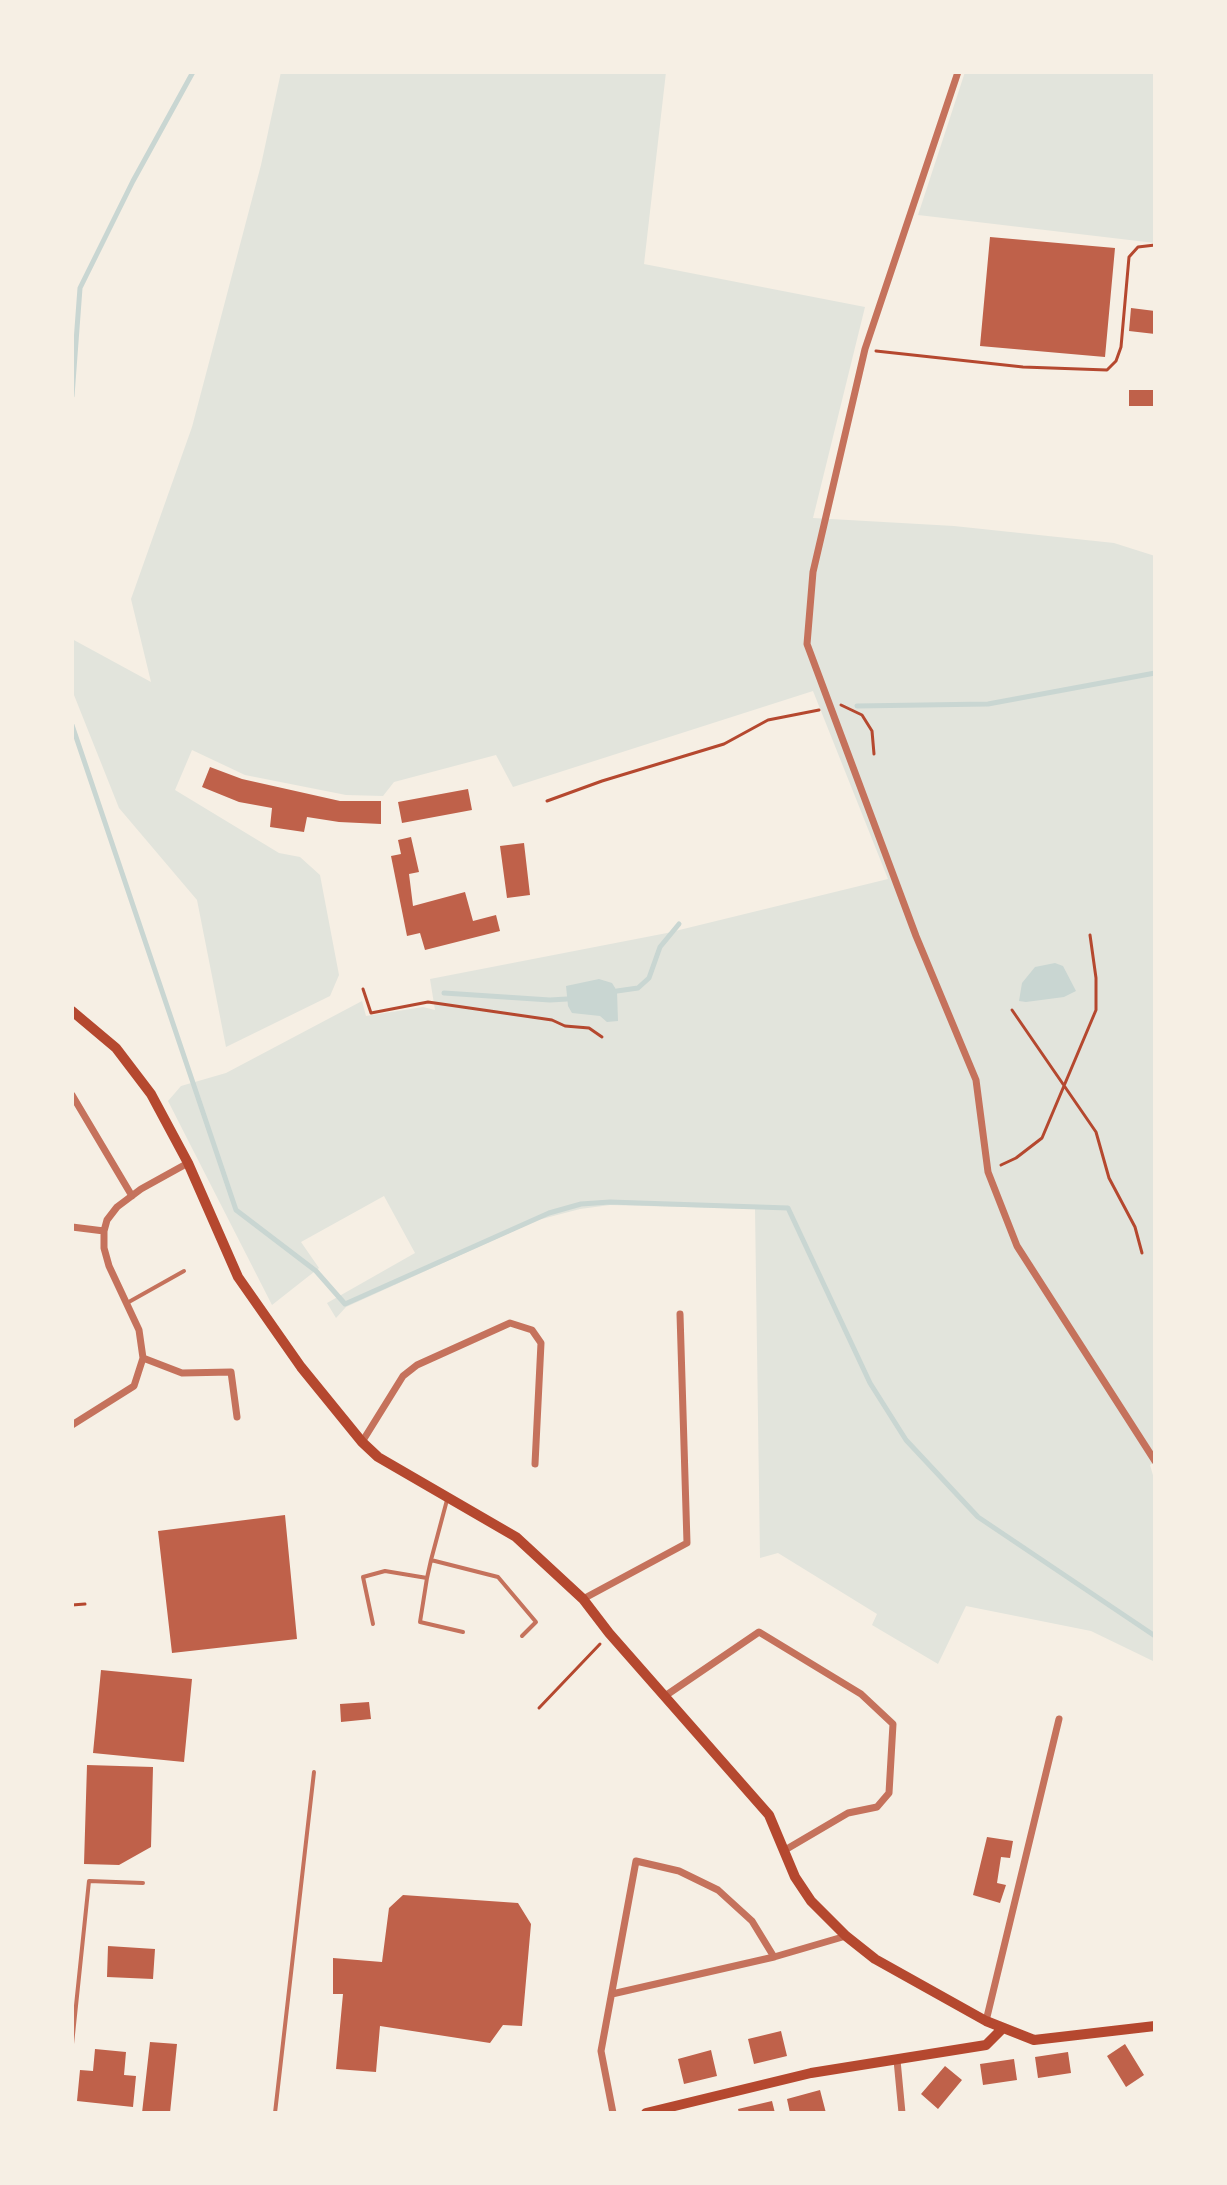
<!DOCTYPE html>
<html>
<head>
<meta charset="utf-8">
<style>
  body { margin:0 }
  #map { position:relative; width:1227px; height:2185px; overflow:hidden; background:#f6efe4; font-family:"Alegreya Sans",sans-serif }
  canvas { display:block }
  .frame { position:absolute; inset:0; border:74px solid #f6efe4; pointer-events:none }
</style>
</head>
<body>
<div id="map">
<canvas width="1227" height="2185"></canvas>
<div class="frame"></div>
</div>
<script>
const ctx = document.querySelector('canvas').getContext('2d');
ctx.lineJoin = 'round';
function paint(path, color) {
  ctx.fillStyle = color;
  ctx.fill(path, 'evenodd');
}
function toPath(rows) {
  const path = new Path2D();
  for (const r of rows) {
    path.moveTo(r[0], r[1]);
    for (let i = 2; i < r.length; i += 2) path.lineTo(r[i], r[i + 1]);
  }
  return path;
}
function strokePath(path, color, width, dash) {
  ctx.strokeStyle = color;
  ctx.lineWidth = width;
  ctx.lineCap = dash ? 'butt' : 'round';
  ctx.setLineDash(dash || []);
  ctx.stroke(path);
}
paint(toPath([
  [281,72,666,72,644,264,865,307,813,518,954,526,1114,543,1155,556,1155,1462,1150,1465,1155,1482,1155,1662,1091,1631,966,1606,938,1664,872,1625,877,1614,778,1553,760,1558,755,1209,610,1205,580,1209,538,1220,346,1307,336,1318,327,1303,415,1253,384,1196,301,1242,319,1268,272,1305,168,1101,181,1086,226,1073,362,1001,366,1016,423,1007,435,1010,430,979,667,933,888,879,813,691,513,787,496,755,394,782,383,796,346,795,245,775,192,750,175,790,279,853,300,857,320,875,339,975,330,996,226,1047,197,900,119,808,72,690,72,639,151,682,131,599,192,427,261,165],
  [965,72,1155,72,1155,243,918,215]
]), '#e2e4dc');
paint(toPath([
  [1055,963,1063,966,1076,991,1064,997,1026,1002,1019,1001,1022,983,1035,967],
  [599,979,612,983,617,991,618,1021,607,1022,600,1016,572,1013,568,1006,566,986]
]), '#c9d6d2');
strokePath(toPath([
  [72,396,80,288,133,181,193,72],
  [857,706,988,704,1155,673],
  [72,725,236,1210,316,1271,345,1304,549,1213,581,1204,610,1202,788,1208,870,1383,906,1440,978,1517,1155,1636],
  [617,991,638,988,649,978,660,947,679,924],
  [444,993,550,1000,567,999]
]), '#c9d6d2', 5);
paint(toPath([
  [990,237,1115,248,1105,357,980,346],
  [1131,308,1155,311,1155,334,1129,331],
  [1129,390,1155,390,1155,406,1129,406],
  [210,767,242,779,340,801,381,801,381,824,339,822,307,817,304,832,270,827,272,808,239,802,202,787],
  [468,789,472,810,402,823,398,802],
  [411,837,419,872,409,874,413,906,465,892,473,921,496,915,500,931,425,950,420,933,407,936,391,856,401,854,398,840],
  [524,843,530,895,507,898,500,846],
  [285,1515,297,1639,172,1653,158,1531],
  [101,1670,192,1679,184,1762,93,1753],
  [369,1702,371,1719,341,1722,340,1704],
  [87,1765,153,1767,151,1847,119,1865,84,1864],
  [987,1837,1013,1841,1010,1858,1001,1857,997,1883,1006,1885,1000,1903,973,1895],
  [403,1895,518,1903,531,1924,522,2026,503,2025,490,2043,380,2026,376,2072,336,2069,343,1994,333,1994,333,1958,382,1962,389,1908],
  [108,1946,155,1949,153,1979,107,1977],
  [781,2031,787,2056,754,2064,748,2039],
  [150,2042,177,2044,170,2113,142,2113],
  [1125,2044,1144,2075,1126,2087,1107,2056],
  [95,2049,126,2052,124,2075,136,2076,133,2107,77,2101,80,2070,93,2071],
  [711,2050,717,2076,684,2084,678,2059],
  [1068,2052,1071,2073,1038,2078,1035,2057],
  [1014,2059,1017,2080,983,2085,980,2064],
  [945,2066,962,2080,938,2109,921,2094],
  [820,2090,826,2113,790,2113,787,2099],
  [772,2101,775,2113,739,2113,738,2109]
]), '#bf614a');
strokePath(toPath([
  [876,351,1023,367,1107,370,1116,361,1121,347,1129,257,1138,247,1155,245],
  [841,705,862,715,872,731,874,754],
  [547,801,602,781,724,744,768,720,819,710],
  [363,989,371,1013,428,1002,552,1020,565,1026,589,1028,602,1037],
  [1012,1010,1096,1132,1109,1178,1135,1227,1142,1253],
  [1001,1165,1016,1158,1042,1138,1096,1010,1096,978,1090,935],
  [72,1605,85,1604],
  [539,1708,600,1644]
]), '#b5482f', 3);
strokePath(toPath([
  [127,1303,184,1271],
  [447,1500,431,1560,498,1577,536,1622,522,1636],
  [427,1578,420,1622,463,1632],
  [373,1624,363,1577,385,1571,427,1578,431,1560],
  [72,2044,89,1881,143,1883],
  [275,2113,314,1772]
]), '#c5725c', 4);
strokePath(toPath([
  [958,72,865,349,813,572,807,644,916,936,976,1080,988,1172,1017,1246,1155,1461],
  [72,1095,132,1196],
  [72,1227,104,1231],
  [143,1358,182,1373,231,1372,237,1417],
  [72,1425,134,1386,143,1358,139,1330,109,1266,104,1248,104,1231,107,1220,117,1207,141,1189,188,1163],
  [362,1442,403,1376,417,1365,510,1323,532,1330,541,1343,535,1464],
  [583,1599,687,1543,680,1314],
  [665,1696,759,1632,861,1694,893,1724,889,1793,877,1807,848,1813,785,1850],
  [612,1994,774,1957],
  [986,2021,1059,1719],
  [897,2060,902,2113],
  [613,2113,601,2051,636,1861,679,1871,718,1890,752,1921,774,1957,846,1936]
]), '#c5725c', 7);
strokePath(toPath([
  [72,1011,116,1048,151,1094,188,1163,238,1277,301,1367,362,1442,378,1457,516,1537,583,1599,609,1633,769,1815,795,1877,811,1901,846,1936,875,1959,986,2021,1034,2040,1155,2026],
  [646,2113,811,2073,986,2045,1002,2029]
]), '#b5482f', 10);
</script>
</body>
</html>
